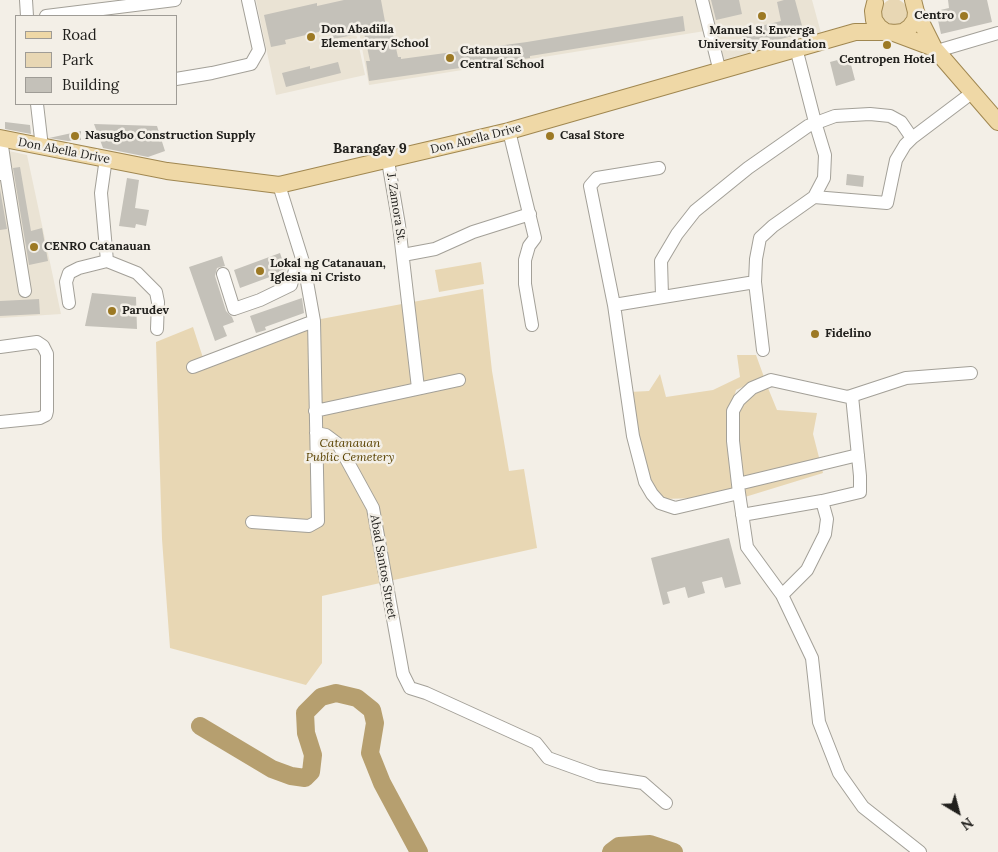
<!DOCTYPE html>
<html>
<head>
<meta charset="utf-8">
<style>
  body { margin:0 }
  #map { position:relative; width:998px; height:852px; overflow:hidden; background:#f3efe7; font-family:Lora,serif }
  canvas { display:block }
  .legend { position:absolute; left:15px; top:15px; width:162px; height:90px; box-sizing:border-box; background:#f3efe7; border:1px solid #9f9c96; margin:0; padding:6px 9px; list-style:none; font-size:15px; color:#21201d }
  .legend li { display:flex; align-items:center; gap:10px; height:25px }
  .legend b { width:25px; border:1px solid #9f9c96 }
  .north { position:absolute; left:933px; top:787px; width:50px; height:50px; -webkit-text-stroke:4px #f3efe7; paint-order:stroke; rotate:143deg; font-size:14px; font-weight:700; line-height:20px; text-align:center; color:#21201d }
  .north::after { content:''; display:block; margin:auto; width:18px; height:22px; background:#21201d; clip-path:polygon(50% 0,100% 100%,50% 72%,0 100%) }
</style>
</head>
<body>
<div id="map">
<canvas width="998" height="852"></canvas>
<ul class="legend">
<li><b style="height:6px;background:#efd8a6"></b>Road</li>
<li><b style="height:14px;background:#e8d7b4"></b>Park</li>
<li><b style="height:14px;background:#c4c1b9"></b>Building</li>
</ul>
<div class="north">N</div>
</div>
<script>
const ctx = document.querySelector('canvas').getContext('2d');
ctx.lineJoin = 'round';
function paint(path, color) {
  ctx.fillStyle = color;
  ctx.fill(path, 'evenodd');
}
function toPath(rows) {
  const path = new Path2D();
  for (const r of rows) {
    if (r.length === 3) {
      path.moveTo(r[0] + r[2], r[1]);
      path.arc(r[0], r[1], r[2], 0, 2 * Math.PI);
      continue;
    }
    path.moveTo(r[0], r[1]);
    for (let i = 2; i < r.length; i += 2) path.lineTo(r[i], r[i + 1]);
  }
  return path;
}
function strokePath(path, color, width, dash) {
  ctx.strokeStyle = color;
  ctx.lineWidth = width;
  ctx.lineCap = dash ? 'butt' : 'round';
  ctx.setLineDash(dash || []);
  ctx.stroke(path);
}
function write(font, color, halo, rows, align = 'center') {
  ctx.font = font + ' Lora,serif';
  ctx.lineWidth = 5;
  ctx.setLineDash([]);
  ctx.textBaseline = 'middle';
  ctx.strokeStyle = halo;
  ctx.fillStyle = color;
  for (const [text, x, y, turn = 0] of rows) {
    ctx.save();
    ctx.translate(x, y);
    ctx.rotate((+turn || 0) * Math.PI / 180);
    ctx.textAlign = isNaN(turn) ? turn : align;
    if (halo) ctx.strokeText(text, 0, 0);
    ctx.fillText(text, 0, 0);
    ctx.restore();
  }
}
paint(toPath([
  [256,0,349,0,365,75,276,95],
  [353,0,696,0,705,31,369,85],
  [705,0,812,0,821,33,719,61],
  [0,149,27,155,61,314,0,318]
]), '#eae3d4');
paint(toPath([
  [894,12,13],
  [481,262,484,284,439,292,435,270],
  [483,289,492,371,509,471,524,469,537,548,322,596,322,663,306,685,170,648,162,539,156,342,193,327,205,364,310,321],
  [737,355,756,355,764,377,736,390,728,420,736,490,698,498,663,499,648,479,629,392,649,391,660,374,666,397,713,390,740,377],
  [768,388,777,410,817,413,813,434,823,473,745,497,733,411,747,398]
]), '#e8d7b4');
strokePath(toPath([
  [200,726,272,769,291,776,305,778,311,772,313,755,306,733,305,713,321,697,336,693,357,698,372,710,375,723,370,753,382,783,419,852],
  [611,852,619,846,650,844,674,852]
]), '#b69f6f', 18);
paint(toPath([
  [344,0,381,0,386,27,391,26,398,57,401,57,401,59,527,42,683,16,685,31,530,56,530,58,369,81,366,61,370,61,364,33,333,39,331,29,285,40,286,44,271,47,264,15,317,3,317,6],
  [711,0,739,0,742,14,716,20],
  [784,0,795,0,804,33,746,48,741,31,781,21,777,2],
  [948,0,987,0,992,22,941,34,936,11,949,8],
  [849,57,855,80,836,86,830,62],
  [338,62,341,73,286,87,282,73,310,66,310,69],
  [5,122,30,125,31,134,5,129],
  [94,124,157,126,165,151,148,157,103,148],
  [81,131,81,140,68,141,49,138],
  [20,167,31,231,42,228,48,261,29,265,13,168],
  [847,174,864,176,863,187,846,185],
  [127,178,139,180,135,208,149,210,146,226,136,224,135,228,119,226],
  [0,189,7,229,0,230],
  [280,253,286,271,240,288,234,270],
  [222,256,225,266,217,268,215,276,226,311,232,317,234,322,223,326,227,336,215,341,189,267],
  [92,293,136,297,137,329,85,326],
  [302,298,304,313,265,327,266,330,256,333,250,316],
  [39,299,40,314,0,316,0,301],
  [729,538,741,584,725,588,722,577,702,582,705,593,688,598,685,587,667,592,670,603,663,605,651,558]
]), '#c4c1b9');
const minor = toPath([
  [26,0,27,16],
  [702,0,720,72],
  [46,16,175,0],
  [937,51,998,33],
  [176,79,212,73,251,64,259,50,248,0],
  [37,104,42,147],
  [509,131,535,238,529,246,525,260,525,284,532,325],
  [106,158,101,193,107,261,137,273,156,292,158,302,157,329],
  [388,161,399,225,418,388],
  [5,167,25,291],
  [659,168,597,178,590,186,614,305,633,436,645,482,652,494,660,503,675,508,739,493,733,441,733,411,739,400,752,388,771,380,848,397,906,378,971,373],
  [0,174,5,167,1,139],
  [814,197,887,203,896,160,905,145,912,138,973,92],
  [403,255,435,249,473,232,530,214],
  [223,274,234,309,260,300,291,285,295,270,304,265],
  [662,296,661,261,677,234,695,211,748,168,808,126,835,116,870,114,890,116,901,122,912,138],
  [69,303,66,282,69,273,79,268,107,261],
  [614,305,755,282],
  [0,347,37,342,43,346,47,354,47,411,46,415,40,418,0,422],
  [763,350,755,282,756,259,760,238,773,226,814,197,824,178,825,155,815,122,796,48],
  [193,367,314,321],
  [315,411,459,380],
  [316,433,326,435,338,444,373,508,403,674,410,688,426,693,536,743,548,758,598,776,643,783,666,803],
  [738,484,858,455],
  [739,493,747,547,782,595,812,658,819,722,839,773,863,807,920,852],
  [742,515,822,501,860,492,860,476,852,396],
  [252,522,309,526,318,521,314,321,304,265,279,185],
  [782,595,807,570,825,534,827,519,822,501]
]);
const major = toPath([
  [875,3,873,11,874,20,879,27,886,32,894,33,903,32,910,27,915,20,916,12,913,0],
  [916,12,934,48,998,122],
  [894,33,934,48],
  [0,138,167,171,279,185,509,131,855,32,886,32]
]);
strokePath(minor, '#a3a098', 14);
strokePath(major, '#a08750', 18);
strokePath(minor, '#fff', 12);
strokePath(major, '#efd8a6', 16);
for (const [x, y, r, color] of [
  [762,16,5,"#9c7924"],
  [964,16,5,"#9c7924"],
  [311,37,5,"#9c7924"],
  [887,45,5,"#9c7924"],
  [450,58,5,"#9c7924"],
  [75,136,5,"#9c7924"],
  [550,136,5,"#9c7924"],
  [34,247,5,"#9c7924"],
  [260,271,5,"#9c7924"],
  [112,311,5,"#9c7924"],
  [815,334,5,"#9c7924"]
]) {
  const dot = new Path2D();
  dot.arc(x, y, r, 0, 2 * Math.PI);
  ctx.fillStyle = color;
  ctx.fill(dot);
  strokePath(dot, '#f3efe7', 2);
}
write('bold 12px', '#21201d', '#f3efe7', [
  ["Centro",954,16,"right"],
  ["Don Abadilla",321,30],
  ["Elementary School",321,44],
  ["Manuel S. Enverga",762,31,"center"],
  ["University Foundation",762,45,"center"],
  ["Catanauan",460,51],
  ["Central School",460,65],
  ["Centropen Hotel",887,60,"center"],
  ["Nasugbo Construction Supply",85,136],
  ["Casal Store",560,136],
  ["CENRO Catanauan",44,247],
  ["Lokal ng Catanauan,",270,264],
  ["Iglesia ni Cristo",270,278],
  ["Parudev",122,311],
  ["Fidelino",825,334]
], 'left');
write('12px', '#21201d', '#f3efe7', [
  ["Don Abella Drive",476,139,-14],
  ["Don Abella Drive",64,151,11],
  ["J. Zamora St.",396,208,81],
  ["Abad Santos Street",383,567,80]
]);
write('italic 12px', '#5a4302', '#f3efe7', [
  ["Catanauan",350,444],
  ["Public Cemetery",350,458]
]);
write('bold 14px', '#21201d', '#f3efe7', [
  ["Barangay 9",370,149]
]);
</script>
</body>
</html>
